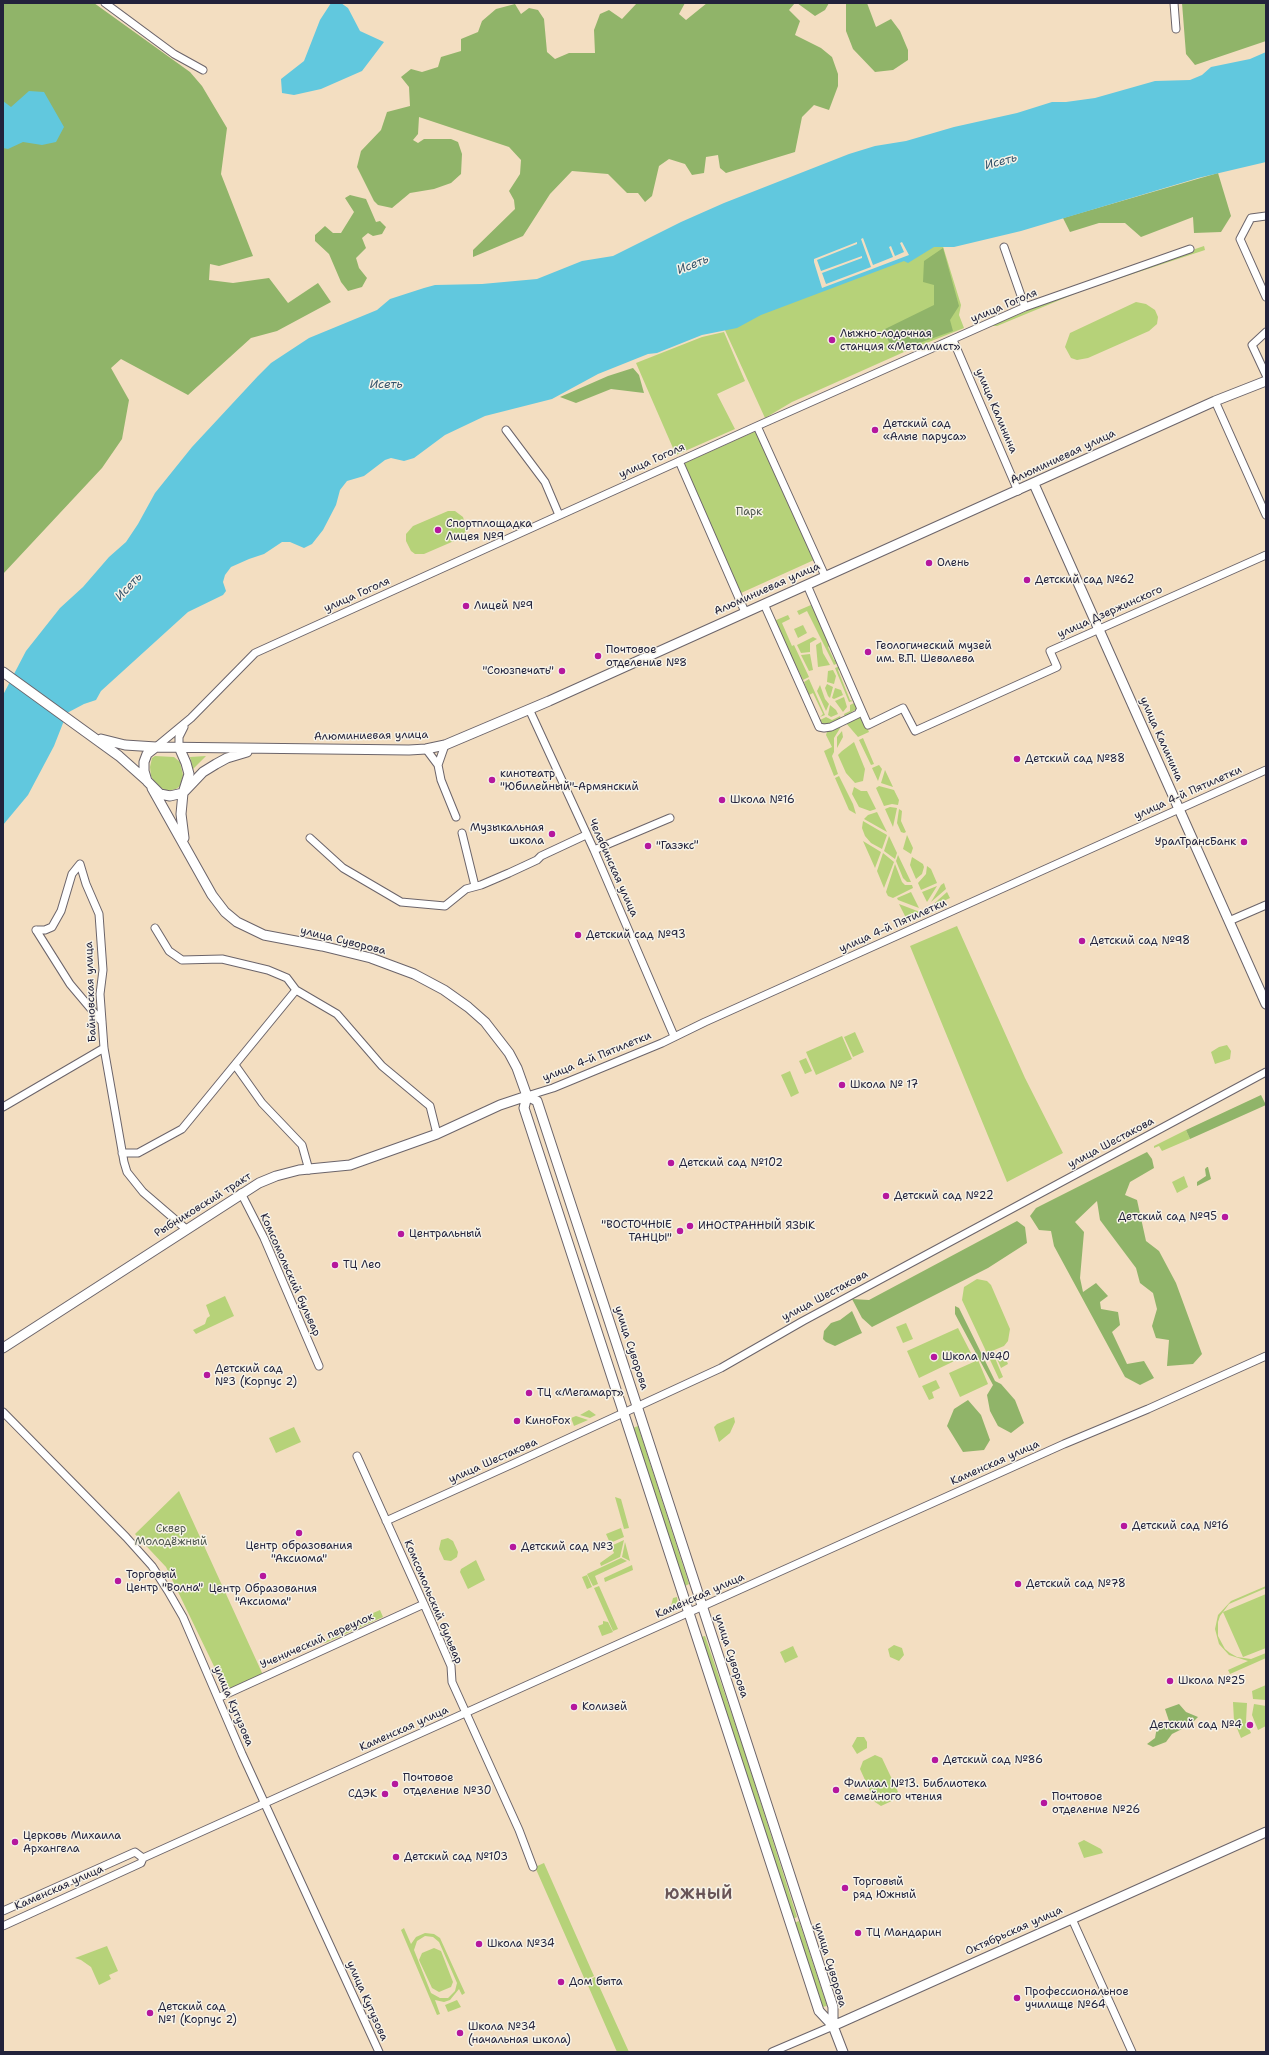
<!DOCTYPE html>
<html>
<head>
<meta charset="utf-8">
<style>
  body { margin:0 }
  #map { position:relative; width:1269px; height:2055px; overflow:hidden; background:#f3dec1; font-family:"Shantell Sans",sans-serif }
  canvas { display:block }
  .frame { position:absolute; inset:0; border:4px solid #22223b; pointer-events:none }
</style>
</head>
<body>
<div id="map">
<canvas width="1269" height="2055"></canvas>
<div class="frame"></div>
</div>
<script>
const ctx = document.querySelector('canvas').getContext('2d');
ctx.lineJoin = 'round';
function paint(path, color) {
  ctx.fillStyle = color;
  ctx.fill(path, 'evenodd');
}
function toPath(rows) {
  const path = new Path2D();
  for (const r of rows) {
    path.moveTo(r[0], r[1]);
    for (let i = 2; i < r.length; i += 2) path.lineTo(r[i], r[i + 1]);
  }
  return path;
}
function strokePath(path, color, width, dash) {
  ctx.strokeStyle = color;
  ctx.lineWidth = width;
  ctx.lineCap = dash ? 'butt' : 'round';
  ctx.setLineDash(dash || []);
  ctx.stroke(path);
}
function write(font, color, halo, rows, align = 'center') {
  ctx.font = font + ' "Shantell Sans",sans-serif';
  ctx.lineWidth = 3;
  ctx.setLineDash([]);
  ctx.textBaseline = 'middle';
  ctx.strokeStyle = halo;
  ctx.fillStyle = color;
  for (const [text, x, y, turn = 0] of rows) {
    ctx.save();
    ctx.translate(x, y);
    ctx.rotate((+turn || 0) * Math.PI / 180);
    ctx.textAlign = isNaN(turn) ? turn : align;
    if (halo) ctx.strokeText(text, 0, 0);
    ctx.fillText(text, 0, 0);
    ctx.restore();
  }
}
paint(toPath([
  [941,240,961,305,959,315,964,328,904,352,792,402,765,418,724,328],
  [1204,246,1205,250,1084,290,997,326,991,326,1084,287],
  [1136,302,1146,304,1155,310,1158,317,1157,324,1149,331,1088,358,1077,360,1071,358,1065,347,1070,333],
  [724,332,745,381,717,394,735,429,676,455,636,363,702,337],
  [756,431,814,560,741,593,683,464],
  [448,511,455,511,463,517,466,527,465,533,461,538,424,554,415,554,411,551,406,541,406,534,413,526],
  [811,605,831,645,828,647,834,660,837,659,838,663,834,665,807,611,799,615,797,611],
  [788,615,790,619,782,623,792,646,794,645,809,677,803,680,774,621],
  [803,625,807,633,798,638,794,629],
  [813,637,817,639,810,643,810,652,801,653,797,645],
  [821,642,823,653,830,665,818,667,816,645],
  [810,654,813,670,809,671,801,655],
  [840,666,841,668,838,670,850,700,853,701,849,702,835,668],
  [833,670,836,676,834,684,827,682,828,671],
  [809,679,825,715,820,717,823,714,813,693,809,695,804,682],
  [827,684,833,687,830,698,828,696,825,688],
  [820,685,825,699,829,704,826,711,817,691],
  [835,688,841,690,843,695,834,699,832,698],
  [844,697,847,707,843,712,835,701],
  [856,702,856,709,845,717,844,714,850,711,850,705],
  [830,705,836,710,838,714,831,717,828,715],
  [840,716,841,719,829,725,824,725,820,720,826,717,832,720],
  [860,717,864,721,869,732,858,737,846,723],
  [842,725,834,738,834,752,832,756,838,774,834,776,824,751,832,747,826,735,827,732],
  [842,731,843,737,837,748,837,737],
  [863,738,874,764,871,765,859,740],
  [854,742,865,769,863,781,855,783,846,773,838,755,842,751],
  [155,756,174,757,180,762,183,775,180,786,176,789,167,791,156,785,151,776,150,767,152,758],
  [206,756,193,769,190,757],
  [879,765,882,769,878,781,872,768],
  [885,770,893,787,881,783],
  [839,776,853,804,856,814,849,810,835,778],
  [879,786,894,790,899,800,898,805,892,804,884,806,876,788],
  [854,787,861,791,867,791,876,809,870,811,859,807,852,794],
  [890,807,897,808,893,827,885,809],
  [899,809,902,811,901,821,906,832,904,833,901,832,897,823],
  [877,812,887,832,864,819,868,815],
  [863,821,887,835,882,849,871,843,865,836,862,828],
  [907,835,913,848,911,854,903,849],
  [889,836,897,853,895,859,884,851],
  [863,841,881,852,875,868],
  [883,853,894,862,884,888,877,871],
  [898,855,911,882,907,882,903,878,896,861],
  [912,857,923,864,924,867,922,874,916,879,910,865],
  [895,864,902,882,905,885,912,885,913,888,893,898,888,896,886,892],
  [927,866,931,869,937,883,921,890,918,883,926,874],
  [944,883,946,889,931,902,941,885],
  [937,886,927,902,922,892],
  [911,892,919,908,898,900,897,898],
  [947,892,950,898,929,908],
  [899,904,920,912,906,918],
  [957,926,1025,1078,1063,1153,1007,1182,910,946],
  [855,1032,864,1052,853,1057,844,1037],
  [842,1036,852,1059,816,1075,806,1052],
  [1227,1045,1231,1051,1230,1059,1215,1064,1211,1052,1219,1047],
  [806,1058,812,1071,805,1074,799,1061],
  [790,1071,799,1093,791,1097,781,1075],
  [1186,1130,1190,1139,1162,1151,1159,1146,1154,1148,1154,1146],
  [1184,1176,1188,1187,1177,1193,1172,1182],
  [977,1279,987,1281,991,1285,1010,1329,1008,1341,1004,1346,992,1351,1003,1377,999,1379,962,1300,964,1287],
  [225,1296,234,1316,196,1334,193,1330,205,1324,207,1318,210,1316,206,1305],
  [906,1323,913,1339,903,1343,896,1327],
  [958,1328,971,1353,919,1378,907,1351],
  [1002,1350,1008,1364,1001,1368,995,1354],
  [978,1360,988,1384,960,1397,949,1373],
  [936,1380,940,1388,932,1392,934,1398,929,1400,922,1386],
  [589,1410,596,1415,590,1418,580,1415],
  [576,1416,588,1420,574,1426,571,1418],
  [734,1417,735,1422,730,1433,719,1442,714,1427,717,1424],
  [638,1426,689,1584,685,1586,633,1428],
  [294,1427,301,1442,276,1453,269,1438],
  [179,1491,263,1675,226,1691,166,1567,135,1534],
  [615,1497,621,1499,629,1528,624,1529],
  [621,1528,624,1537,610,1543,606,1534],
  [448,1538,453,1541,458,1552,457,1557,451,1561,444,1560,439,1549,441,1540],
  [624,1540,620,1557,601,1566,600,1563,614,1553,611,1546],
  [625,1542,630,1561,622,1557],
  [621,1558,627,1561,595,1576,598,1584,593,1586,587,1574],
  [476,1560,485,1580,468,1589,460,1572,461,1569],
  [632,1565,633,1570,605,1582,604,1578],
  [587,1575,592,1587,587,1589,582,1577],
  [599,1586,618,1629,613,1631,594,1588],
  [1266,1586,1266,1588,1229,1604,1220,1616,1218,1622,1218,1636,1225,1649,1230,1653,1237,1657,1251,1659,1266,1653,1266,1658,1230,1674,1228,1670,1248,1661,1229,1655,1219,1644,1215,1629,1218,1615,1231,1601],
  [1266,1594,1266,1648,1243,1657,1223,1612],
  [677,1597,678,1607,671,1614,670,1610,673,1598],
  [380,1610,383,1617,325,1643,324,1642,340,1634,355,1621],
  [603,1621,608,1622,613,1632,602,1636,598,1626,603,1624],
  [705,1636,744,1750,797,1917,793,1919,701,1637],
  [894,1645,902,1648,904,1655,899,1661,890,1657,888,1649],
  [793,1646,798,1657,785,1663,780,1652],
  [1266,1685,1266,1700,1253,1699,1252,1691],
  [1233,1702,1247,1703,1246,1722,1251,1733,1241,1738,1234,1721],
  [1254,1704,1266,1706,1266,1726,1258,1730,1252,1715],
  [857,1737,864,1737,867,1742,867,1748,857,1754,852,1746],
  [875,1755,882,1758,898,1792,896,1799,881,1806,875,1802,860,1769,863,1761],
  [1084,1840,1101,1849,1103,1853,1084,1858,1078,1843],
  [544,1863,594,1976,585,1980,535,1867],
  [799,1921,827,2006,822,2007,794,1923],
  [404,1928,411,1944,416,1937,425,1933,434,1934,440,1938,465,1993,462,1995,459,1989,450,2000,444,2002,435,2000,440,2014,437,2015,401,1930],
  [425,1936,433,1937,439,1942,457,1983,455,1991,448,1998,440,1998,431,1993,414,1950,417,1941],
  [107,1946,118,1971,109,1975,111,1979,99,1985,91,1967,81,1960,75,1958],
  [434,1948,441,1951,453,1982,451,1987,439,1992,432,1988,419,1960,422,1953],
  [595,1977,629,2052,617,2052,586,1981],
  [457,2000,461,2007,448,2012,445,2005]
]), '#b6d279');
paint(toPath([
  [3,3,94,3,190,72,202,86,227,128,221,174,253,256,219,266,210,264,209,280,233,283,269,278,288,303,318,283,331,302,277,331,251,338,188,395,121,359,111,368,129,400,122,439,102,468,3,574],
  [637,3,685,3,679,14,686,20,707,3,795,3,789,10,800,21,795,35,821,48,832,57,838,74,838,86,829,110,814,105,802,117,795,152,726,173,720,168,718,155,706,157,704,173,692,175,685,164,669,159,659,166,652,196,645,202,638,193,627,193,608,174,572,171,550,194,523,236,473,257,473,250,515,209,514,200,509,191,520,174,521,160,509,147,419,117,418,134,413,140,418,143,424,139,451,139,458,142,462,154,461,174,451,183,434,189,410,193,392,208,378,205,374,201,357,167,361,151,381,130,387,112,410,106,409,87,401,77,411,69,422,72,438,67,441,57,461,51,461,39,478,32,482,21,496,9,515,4,521,14,529,8,538,10,544,19,547,52,555,59,569,53,595,53,594,30,600,14,609,10,622,19],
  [797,3,829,3,825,10,815,16],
  [846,3,867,3,876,27,891,19,900,31,908,50,908,60,893,70,875,72,853,49,846,31],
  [1182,3,1266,3,1266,41,1195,65,1186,54],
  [1218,173,1231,216,1221,232,1194,233,1193,217,1141,237,1125,223,1099,223,1070,232,1063,218],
  [350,195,366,199,376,222,380,221,386,227,382,234,373,236,368,233,362,238,366,248,356,258,359,268,367,278,362,287,348,291,341,282,329,254,315,241,315,235,325,226,333,233,341,233,354,212,345,198],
  [943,248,959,306,950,320,953,331,894,352,883,330,934,305,934,285,923,282,924,261],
  [633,368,639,375,644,393,611,389,576,403,560,397,608,376],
  [1261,1095,1266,1105,1190,1139,1186,1130],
  [1147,1152,1152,1159,1154,1168,1130,1182,1125,1195,1137,1200,1146,1241,1159,1251,1176,1283,1202,1354,1193,1364,1167,1366,1169,1340,1156,1338,1152,1326,1157,1309,1153,1293,1140,1283,1136,1268,1100,1220,1097,1201,1075,1222,1084,1232,1080,1278,1083,1292,1096,1283,1108,1296,1100,1302,1101,1309,1118,1312,1120,1325,1112,1332,1127,1364,1144,1361,1154,1378,1140,1385,1125,1377,1054,1246,1051,1231,1039,1230,1030,1216,1036,1208],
  [1207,1167,1208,1167,1211,1179,1197,1186,1197,1182,1206,1176,1205,1169],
  [1017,1221,1025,1227,1027,1243,988,1268,872,1327,862,1318,852,1299,869,1300],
  [955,1306,959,1308,995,1381,1001,1384,1015,1400,1024,1423,1011,1433,998,1426,990,1411,987,1395,993,1385,955,1314],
  [852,1311,862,1333,835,1346,826,1342,823,1339,824,1331,831,1323,840,1320],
  [968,1400,981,1415,990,1440,984,1450,963,1452,947,1426,954,1409],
  [1179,1704,1186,1712,1198,1717,1190,1725,1172,1734,1166,1742,1153,1747,1147,1744,1155,1738,1157,1727,1169,1721,1165,1709]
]), '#90b469');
paint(toPath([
  [331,3,341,3,348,8,360,31,384,42,362,71,321,89,294,95,282,93,281,79,304,61,320,20],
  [1266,52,1266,162,1198,178,1021,231,954,247,934,247,908,263,904,261,761,315,737,328,702,335,657,353,648,354,598,374,552,399,485,416,445,435,414,458,404,461,391,458,385,460,364,476,347,481,340,490,336,505,323,530,312,544,304,548,290,542,282,542,264,554,249,559,231,567,225,575,223,582,226,591,223,595,188,612,101,691,96,700,84,704,67,713,54,746,28,795,3,825,3,695,26,651,60,608,83,587,109,557,126,542,138,524,155,493,192,447,258,376,271,363,309,338,377,310,390,299,424,288,435,285,482,284,537,279,582,261,613,256,681,222,724,203,849,154,875,146,906,141,954,127,1017,113,1052,102,1066,102,1095,98,1155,81,1190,80,1202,75,1211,67,1250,59],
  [29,91,44,92,64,127,56,142,42,145,23,142,8,149,3,148,3,101,11,107]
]), '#61c8de');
paint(toPath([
  [863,238,873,265,893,257,889,247,891,246,895,256,904,252,900,243,902,242,909,255,822,288,814,262,814,259,857,242,857,244,817,260,821,271,862,256,862,258,822,273,826,284,871,267,861,239]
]), '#f3dec1');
const minor = toPath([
  [105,3,174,54,203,70],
  [1174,3,1176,29],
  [1266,216,1251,218,1240,239,1266,297],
  [1004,247,1025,307],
  [1266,332,1252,345,1266,375],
  [953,340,1018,491],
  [1215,401,1266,515],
  [757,426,825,576],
  [506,430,545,482,559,515],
  [679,461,745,612],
  [807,585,868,725,903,708,915,731,1057,667,1050,651,1266,555],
  [764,604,819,727,824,728,831,727,858,714,860,710],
  [529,709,594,850,674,1036],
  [156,747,191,718,255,653,757,426,1025,307,1190,249],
  [179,747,179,737,184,727],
  [426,749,438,765,441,780,456,817],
  [438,765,445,745],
  [462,833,475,886],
  [310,838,343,868,401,902,445,906,466,889,481,885,509,873,537,860,541,856,586,835],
  [594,850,670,818],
  [1229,921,1266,905],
  [155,928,169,951,182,960,222,959,268,970,287,978,296,990],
  [36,930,45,930,52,927,61,911,72,874,80,864,86,884,99,914,103,970,100,994,104,1048,124,1162,127,1172,143,1192,186,1229],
  [36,930,70,984,102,1022],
  [235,1065,262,1103,302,1145,309,1170],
  [527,1096,553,1088,662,1043,705,1022,1266,770],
  [3,1107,104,1048],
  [122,1153,138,1153,182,1129,296,990,337,1014,382,1066,430,1106,437,1134],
  [241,1193,264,1238,319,1366],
  [3,1412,126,1537,152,1566,168,1591,183,1617,242,1754,379,2052],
  [357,1456,427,1611,451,1666,452,1682,519,1830,533,1867],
  [386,1521,517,1462,721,1368,803,1321,1266,1072],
  [218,1698,424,1604],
  [3,1911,135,1852,143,1858],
  [1072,1919,1132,2052],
  [3,1926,141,1863,143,1858,594,1655,1064,1444,1148,1409,1266,1356],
  [772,2052,833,2026]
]);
const major = toPath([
  [1034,484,1266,1004],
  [3,672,119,756,146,780],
  [101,739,125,745,156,747],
  [179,747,186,763,189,774,183,793,170,796,160,794,147,781,144,771,144,762,147,754,156,747,409,750,426,749,445,745,549,701,1215,401,1266,381],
  [152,788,212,895,225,912,237,922,264,935,322,946,371,958,414,974,444,990,468,1007,485,1022,509,1053,517,1068,527,1096,524,1108,819,2011,833,2026,843,2052],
  [184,838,181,814,183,793,203,772,216,764,227,758,247,752],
  [527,1096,537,1101,637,1406,833,2007,833,2026],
  [3,1348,259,1183,276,1176,299,1170,350,1165,437,1134,500,1105,527,1096],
  [833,2026,1266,1832]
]);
strokePath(minor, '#6b646a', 9);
strokePath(major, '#6b646a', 11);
strokePath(minor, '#fff', 7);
strokePath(major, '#fff', 9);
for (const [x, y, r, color] of [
  [832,340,4,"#b5179e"],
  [875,430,4,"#b5179e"],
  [438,530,4,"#b5179e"],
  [929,563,4,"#b5179e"],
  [1027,580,4,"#b5179e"],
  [466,606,4,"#b5179e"],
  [868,652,4,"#b5179e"],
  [598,656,4,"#b5179e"],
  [562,671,4,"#b5179e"],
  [1017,759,4,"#b5179e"],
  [492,780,4,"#b5179e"],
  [722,800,4,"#b5179e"],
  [552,834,4,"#b5179e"],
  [1244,842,4,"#b5179e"],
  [648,846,4,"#b5179e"],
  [578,935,4,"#b5179e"],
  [1082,941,4,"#b5179e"],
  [842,1085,4,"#b5179e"],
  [671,1163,4,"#b5179e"],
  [886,1196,4,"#b5179e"],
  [1225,1217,4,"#b5179e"],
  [690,1226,4,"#b5179e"],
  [680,1231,4,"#b5179e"],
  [401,1234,4,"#b5179e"],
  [335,1265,4,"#b5179e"],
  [934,1357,4,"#b5179e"],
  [207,1375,4,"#b5179e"],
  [529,1393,4,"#b5179e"],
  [517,1421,4,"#b5179e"],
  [1124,1526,4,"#b5179e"],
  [299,1533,4,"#b5179e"],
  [513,1547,4,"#b5179e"],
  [263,1576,4,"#b5179e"],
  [118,1581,4,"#b5179e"],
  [1018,1584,4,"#b5179e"],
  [1170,1681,4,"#b5179e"],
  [574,1707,4,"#b5179e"],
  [1250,1725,4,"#b5179e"],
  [935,1760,4,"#b5179e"],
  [395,1784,4,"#b5179e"],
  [836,1790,4,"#b5179e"],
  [385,1794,4,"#b5179e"],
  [1044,1803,4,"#b5179e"],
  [15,1842,4,"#b5179e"],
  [396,1857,4,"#b5179e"],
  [845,1888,4,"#b5179e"],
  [858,1933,4,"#b5179e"],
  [479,1944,4,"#b5179e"],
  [561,1982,4,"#b5179e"],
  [1017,1998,4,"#b5179e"],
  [150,2013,4,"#b5179e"],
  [460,2033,4,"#b5179e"]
]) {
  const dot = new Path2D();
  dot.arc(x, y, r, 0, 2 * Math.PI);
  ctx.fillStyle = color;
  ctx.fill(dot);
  strokePath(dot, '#f7f3e8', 1.5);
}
write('11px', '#22223b', '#f7f3e8', [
  ["улица Гоголя",1004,306,-23],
  ["улица Калинина",996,411,67],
  ["Алюминиевая улица",1063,457,-25],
  ["улица Гоголя",652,461,-24],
  ["Алюминиевая улица",767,589,-24],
  ["улица Гоголя",357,595,-24],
  ["улица Дзержинского",1110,612,-24],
  ["Алюминиевая улица",371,736,-1],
  ["улица Калинина",1161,739,66],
  ["улица 4-й Пятилетки",1188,793,-24],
  ["Челябинская улица",613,868,66],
  ["улица 4-й Пятилетки",893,926,-24],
  ["улица Суворова",343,941,14],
  ["Байновская улица",91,992,-92],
  ["улица 4-й Пятилетки",597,1057,-22],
  ["улица Шестакова",1111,1143,-28],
  ["Рыбниковский тракт",203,1205,-32],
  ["Комсомольский бульвар",290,1275,66],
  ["улица Шестакова",825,1296,-28],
  ["улица Суворова",631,1348,72],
  ["улица Шестакова",493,1461,-24],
  ["Каменская улица",995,1463,-24],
  ["Каменская улица",700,1596,-24],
  ["Комсомольский бульвар",433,1602,67],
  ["Ученический переулок",317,1641,-24],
  ["улица Суворова",731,1656,72],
  ["улица Кутузова",233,1706,67],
  ["Каменская улица",404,1729,-24],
  ["Каменская улица",59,1888,-24],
  ["Октябрьская улица",1014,1931,-24],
  ["улица Суворова",830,1965,73],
  ["улица Кутузова",367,2001,66]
]);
write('11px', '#22223b', '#f7f3e8', [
  ["Лыжно-лодочная",840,334],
  ["станция «Металлист»",840,347],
  ["Детский сад",883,424],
  ["«Алые паруса»",883,437],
  ["Спортплощадка",446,524],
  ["Лицея №9",446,537],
  ["Олень",937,563],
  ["Детский сад №62",1035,580],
  ["Лицей №9",474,606],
  ["Геологический музей",876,646],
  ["им. В.П. Шевалева",876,659],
  ["Почтовое",606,650],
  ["отделение №8",606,663],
  ["\"Союзпечать\"",554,671,"right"],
  ["Детский сад №88",1025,759],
  ["кинотеатр",500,774],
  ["\"Юбилейный\"-Армянский",500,787],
  ["Школа №16",730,800],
  ["Музыкальная",544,828,"right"],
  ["школа",544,841,"right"],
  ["УралТрансБанк",1236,842,"right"],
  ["\"Газэкс\"",656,846],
  ["Детский сад №93",586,935],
  ["Детский сад №98",1090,941],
  ["Школа № 17",850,1085],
  ["Детский сад №102",679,1163],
  ["Детский сад №22",894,1196],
  ["Детский сад №95",1217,1217,"right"],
  ["\"ВОСТОЧНЫЕ",672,1225,"right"],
  ["ТАНЦЫ\"",672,1238,"right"],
  ["ИНОСТРАННЫЙ ЯЗЫК",698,1226],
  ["Центральный",409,1234],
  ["ТЦ Лео",343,1265],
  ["Школа №40",942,1357],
  ["Детский сад",215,1369],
  ["№3 (Корпус 2)",215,1382],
  ["ТЦ «Мегамарт»",537,1393],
  ["КиноFox",525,1421],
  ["Детский сад №16",1132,1526],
  ["Центр образования",299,1546,"center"],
  ["\"Аксиома\"",299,1559,"center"],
  ["Детский сад №3",521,1547],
  ["Торговый",126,1575],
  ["Центр \"Волна\"",126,1588],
  ["Детский сад №78",1026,1584],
  ["Центр Образования",263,1589,"center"],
  ["\"Аксиома\"",263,1602,"center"],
  ["Школа №25",1178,1681],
  ["Колизей",582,1707],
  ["Детский сад №4",1242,1725,"right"],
  ["Детский сад №86",943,1760],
  ["Почтовое",403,1778],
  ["отделение №30",403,1791],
  ["Филиал №13. Библиотека",844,1784],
  ["семейного чтения",844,1797],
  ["СДЭК",377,1794,"right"],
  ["Почтовое",1052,1797],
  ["отделение №26",1052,1810],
  ["Церковь Михаила",23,1836],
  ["Архангела",23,1849],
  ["Детский сад №103",404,1857],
  ["Торговый",853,1882],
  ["ряд Южный",853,1895],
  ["ТЦ Мандарин",866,1933],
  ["Школа №34",487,1944],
  ["Дом быта",569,1982],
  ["Профессиональное",1025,1992],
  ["училище №64",1025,2005],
  ["Детский сад",158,2007],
  ["№1 (Корпус 2)",158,2020],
  ["Школа №34",468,2027],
  ["(начальная школа)",468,2040]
], 'left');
write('11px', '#4e574e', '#f7f3e8', [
  ["Парк",749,512],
  ["Сквер",171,1529],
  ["Молодёжный",171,1542]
]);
write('italic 12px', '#35546c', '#f7f3e8', [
  ["Исеть",1001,162,-15],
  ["Исеть",693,265,-22],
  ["Исеть",386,385],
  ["Исеть",129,587,-47]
]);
ctx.letterSpacing = '1px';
write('bold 15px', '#695557', '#f7f3e8', [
  ["ЮЖНЫЙ",699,1895]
]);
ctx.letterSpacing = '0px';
</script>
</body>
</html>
